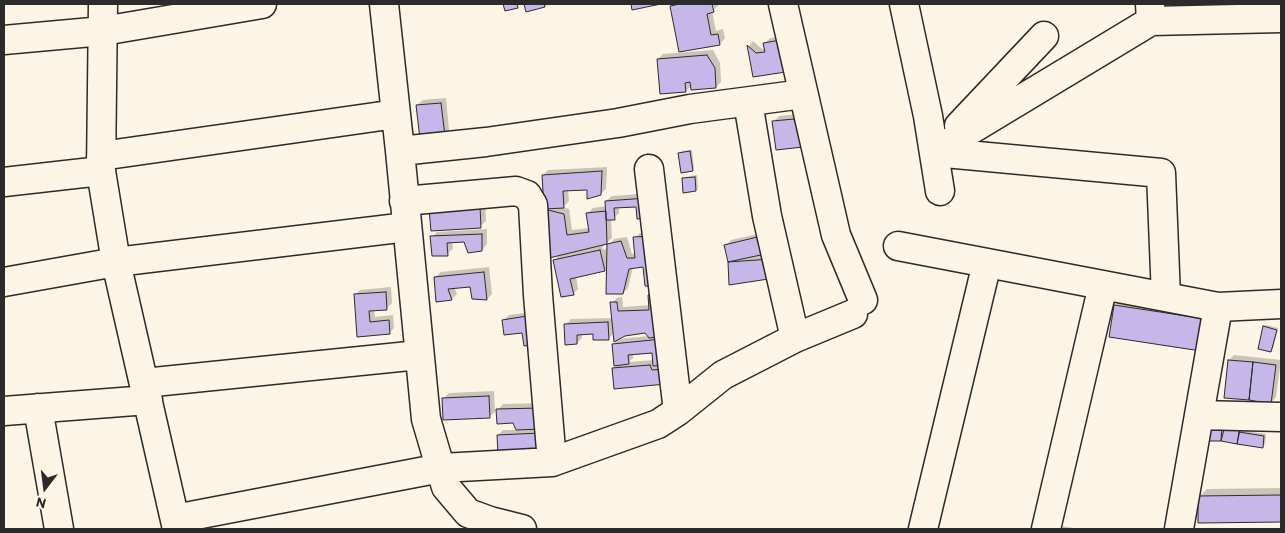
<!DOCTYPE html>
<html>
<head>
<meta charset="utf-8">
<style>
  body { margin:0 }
  #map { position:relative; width:1285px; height:533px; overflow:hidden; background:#fcf5e5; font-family:Itim,sans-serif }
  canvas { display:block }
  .frame { position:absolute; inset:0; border:5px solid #2b2b2b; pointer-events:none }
  .north { position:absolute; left:20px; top:463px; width:50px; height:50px; -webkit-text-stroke:4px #fcf5e5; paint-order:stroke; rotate:195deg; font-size:14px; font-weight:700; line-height:20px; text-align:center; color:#2b2b2b }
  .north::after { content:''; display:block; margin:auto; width:18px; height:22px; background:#2b2b2b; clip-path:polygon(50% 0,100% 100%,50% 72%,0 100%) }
</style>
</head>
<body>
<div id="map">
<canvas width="1285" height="533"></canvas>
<div class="frame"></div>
<div class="north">N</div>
</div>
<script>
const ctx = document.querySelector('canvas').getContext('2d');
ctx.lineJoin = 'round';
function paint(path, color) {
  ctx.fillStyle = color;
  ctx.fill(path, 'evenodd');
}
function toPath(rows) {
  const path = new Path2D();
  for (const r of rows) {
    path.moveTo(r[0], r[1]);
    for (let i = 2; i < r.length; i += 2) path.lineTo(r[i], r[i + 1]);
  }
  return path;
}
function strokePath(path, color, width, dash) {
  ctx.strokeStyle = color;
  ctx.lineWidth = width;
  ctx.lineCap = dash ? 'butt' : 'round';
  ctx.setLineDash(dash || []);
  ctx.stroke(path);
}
paint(toPath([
  [525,4,554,4,527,10],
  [674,4,711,4,712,9,714,9,713,4,718,4,718,6,712,11,716,31,723,29,725,38,720,44,680,51,671,6],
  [792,35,754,76,749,46,753,41,762,49,766,48,765,43,770,38],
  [713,50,720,63,721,82,716,87,692,85,686,91,658,59,663,54],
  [446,98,449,130,444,135,417,105,423,100],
  [811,113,817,139,774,121,779,116],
  [692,150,694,168,692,170,680,153,682,151],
  [607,167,606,189,600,194,588,189,568,190,569,201,563,207,569,209,572,230,589,228,588,213,593,208,607,206,606,201,612,196,652,193,638,205,619,207,619,213,614,218,611,218,612,238,605,244,602,248,604,250,606,248,607,254,609,245,614,239,627,237,632,254,636,253,635,238,640,233,657,231,644,266,633,267,628,288,623,293,608,266,605,270,576,276,578,289,573,294,555,260,560,254,550,257,543,175,548,170],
  [697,175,698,188,696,190,683,179,685,177],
  [485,201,486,221,480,226,432,229],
  [487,229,487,244,482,250,465,241,452,242,453,249,447,254,432,237,437,232],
  [771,231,761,255,776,254,779,271,730,262,726,245,731,240],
  [489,267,492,294,487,299,473,298,472,286,454,287,457,294,452,299,437,300,435,277,441,272],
  [391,287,392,303,387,308,374,309,375,317,393,315,394,328,389,333,359,336,355,295,360,290],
  [622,297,623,307,650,305,666,382,613,369,618,364,614,344,616,342,615,332,609,338,594,333,582,333,582,338,577,343,566,324,571,319,613,318,612,303,617,298],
  [645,331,649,336,618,339,625,335],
  [653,352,654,360,629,362,633,358,633,353],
  [1123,297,1213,312,1208,342,1111,336,1115,305],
  [534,312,523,331,504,320,509,315],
  [1266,325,1278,328,1273,349,1271,351,1264,327],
  [1234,355,1281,360,1276,397,1271,403,1229,360],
  [494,391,495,412,489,417,444,398,449,393],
  [546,403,547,447,498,435,503,430,517,430,514,422,498,410,503,404],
  [1224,423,1224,432,1242,423,1240,430,1266,434,1265,444,1262,446,1222,440,1207,440],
  [1281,488,1281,521,1200,522,1200,496,1207,489],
  [1062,526,1079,529,1058,529]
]), '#0003');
const building = toPath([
  [503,4,517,4,518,8,505,11,503,4],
  [524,4,544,4,545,7,526,12,524,4],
  [631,4,661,4,632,10,631,4],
  [680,4,712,4,714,12,707,14,711,35,718,34,720,45,679,52,670,6,680,4],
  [787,39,792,71,753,77,747,45,756,53,765,52,763,43,787,39],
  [707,55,715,68,716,88,691,90,690,82,685,83,686,92,660,94,657,59,707,55],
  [441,103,445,136,420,139,416,105,441,103],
  [806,118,812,146,776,150,772,121,806,118],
  [690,151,693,171,681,173,678,153,690,151],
  [602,171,601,195,587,199,587,190,563,191,564,208,544,209,542,175,602,171],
  [695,177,696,191,683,193,682,178,695,177],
  [647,198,648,218,637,219,636,207,614,208,615,220,606,220,605,201,647,198],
  [480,206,481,228,431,231,429,209,480,206],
  [544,209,564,214,567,235,589,232,586,213,606,211,607,244,549,258,544,209],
  [482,234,482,251,468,253,464,242,447,243,448,256,432,256,430,236,482,234],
  [766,235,770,253,728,262,724,245,766,235],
  [652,236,656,287,645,286,643,267,629,269,623,294,606,294,607,244,621,241,627,258,635,258,633,237,652,236],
  [600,250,605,271,570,279,574,295,561,297,553,260,600,250],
  [771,259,775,278,729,285,728,262,771,259],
  [484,272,487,300,472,299,470,287,448,289,452,300,436,302,434,277,484,272],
  [386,292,387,310,369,311,370,322,389,320,390,334,357,337,354,294,386,292],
  [655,294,658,337,649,338,645,333,625,336,614,342,610,302,617,302,618,311,649,310,648,295,655,294],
  [1114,305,1206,319,1201,351,1109,337,1114,305],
  [527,316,539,344,524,346,522,333,504,335,502,320,527,316],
  [608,322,609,340,593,340,593,334,577,335,577,344,565,345,564,324,608,322],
  [1263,326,1277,330,1271,352,1258,349,1263,326],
  [662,339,665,365,653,366,652,353,628,355,629,364,614,366,612,344,662,339],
  [1228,360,1253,362,1249,400,1224,398,1228,360],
  [1253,362,1276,365,1271,404,1249,400,1253,362],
  [650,365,652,370,665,369,666,384,614,389,612,368,650,365],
  [489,396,490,418,443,420,442,398,489,396],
  [541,408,542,429,516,430,513,423,497,424,496,409,541,408],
  [1226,422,1241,425,1237,444,1221,441,1226,422],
  [1209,423,1222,425,1221,441,1206,441,1209,423],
  [1239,432,1264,436,1263,448,1237,444,1239,432],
  [541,433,542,453,498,455,497,435,541,433],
  [1281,495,1281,522,1198,523,1198,496,1281,495]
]);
paint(building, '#c5b7e8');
strokePath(building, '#2b2b2b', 1);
const minor = toPath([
  [103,4,101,171,116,262,177,529],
  [384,4,400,151,426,419,446,487,468,513,490,521,522,529],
  [783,4,836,235,863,300],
  [904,4,928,116,940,191],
  [1150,4,1151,21,934,152,1161,173,1166,297],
  [1151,21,1281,18],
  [4,40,103,31,262,4],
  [748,102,767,216,795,338],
  [959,126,1044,36],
  [400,151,486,142,618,123,690,109,803,94],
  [101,156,396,114],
  [649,169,678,411],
  [4,182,101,171],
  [404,201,516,191,527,195,533,205,538,295,552,462],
  [898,246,1218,307,1281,304],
  [4,282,116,262,407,227],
  [144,383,419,355],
  [38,408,59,529],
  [4,411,148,400],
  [1199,415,1281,417],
  [175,519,441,468,552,462,658,424,678,411,723,375,795,338,853,314],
  [923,529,987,263],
  [1046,529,1103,285],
  [1179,529,1218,307]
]);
strokePath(minor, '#2b2b2b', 31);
strokePath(minor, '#fcf5e5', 28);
</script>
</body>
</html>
